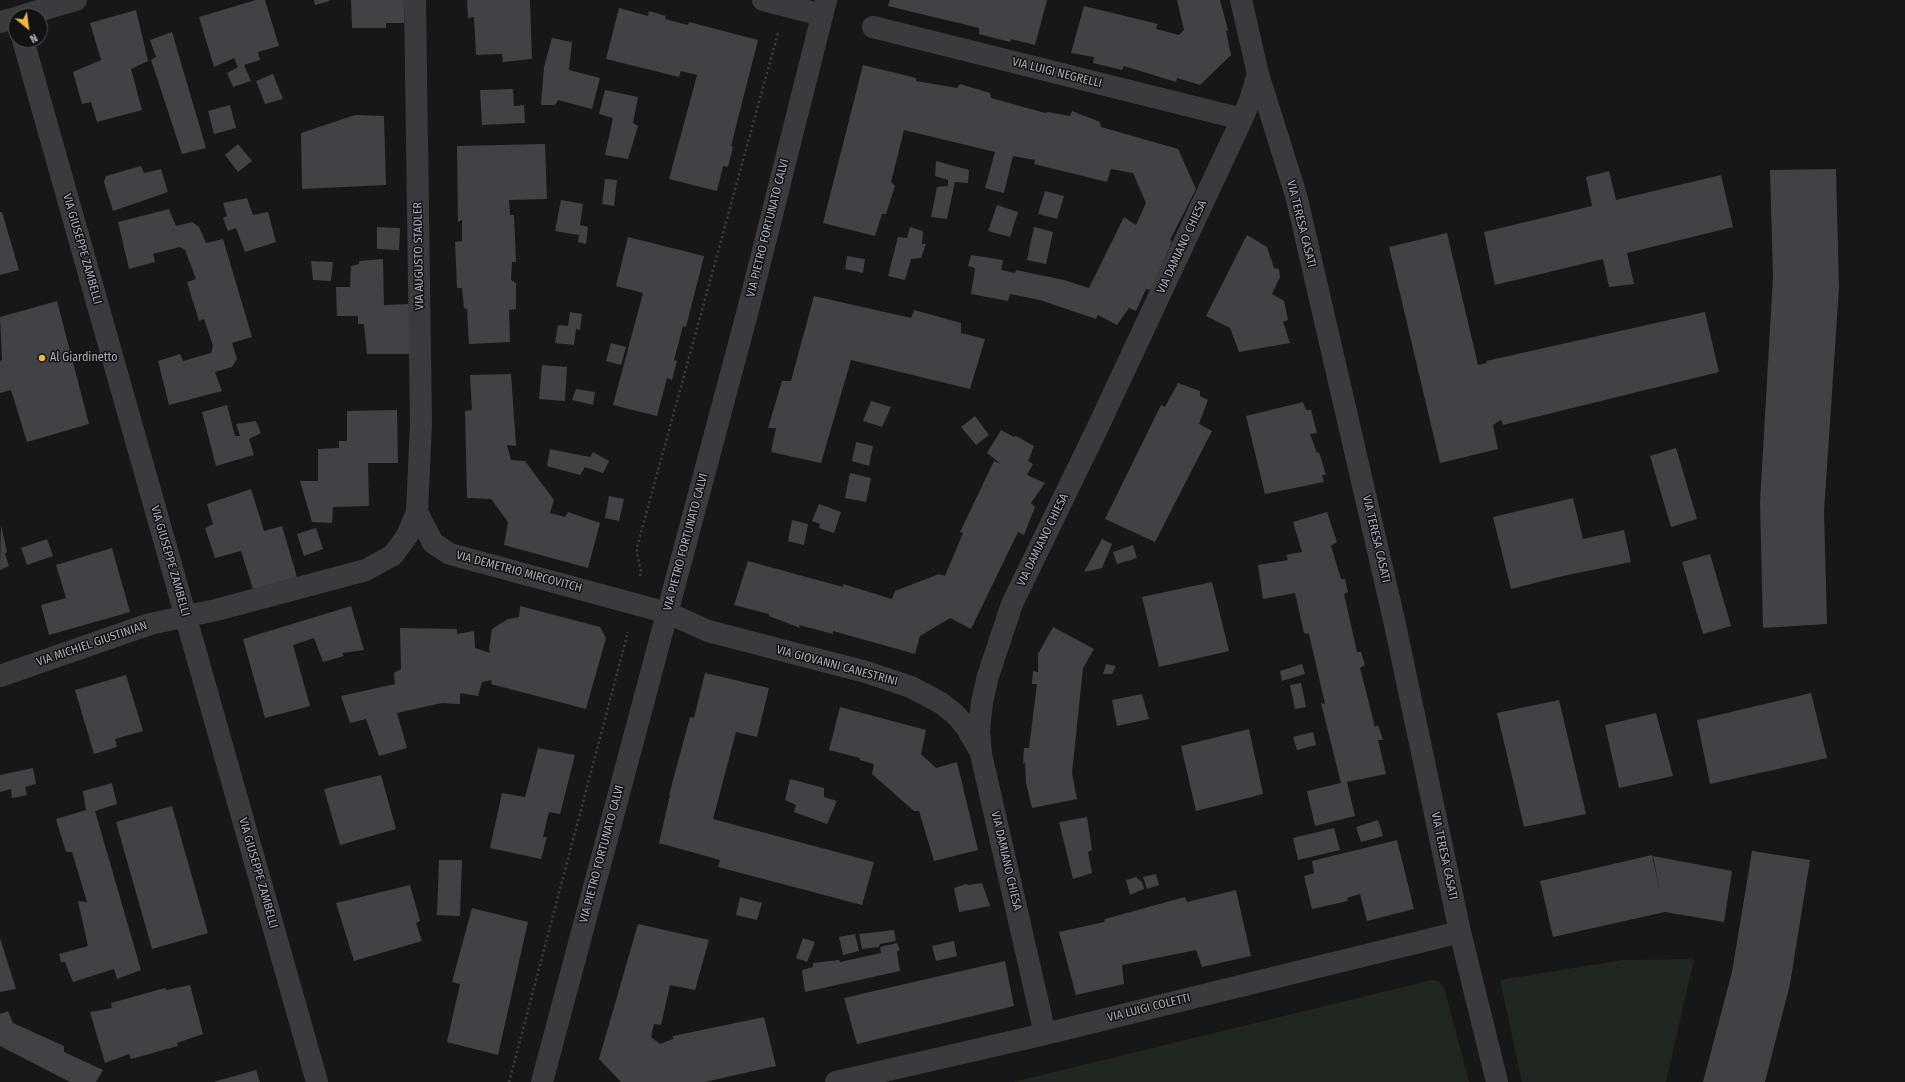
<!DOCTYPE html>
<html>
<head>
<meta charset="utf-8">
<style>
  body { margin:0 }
  #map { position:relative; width:1905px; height:1082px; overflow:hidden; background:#171719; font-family:"Fira Sans Condensed",sans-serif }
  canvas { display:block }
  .north { position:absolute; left:8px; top:8px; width:40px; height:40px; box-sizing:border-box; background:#121214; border:1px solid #4e5056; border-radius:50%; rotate:151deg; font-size:11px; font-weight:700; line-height:16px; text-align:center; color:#a9adb8 }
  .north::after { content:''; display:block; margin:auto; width:14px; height:18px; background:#eeb939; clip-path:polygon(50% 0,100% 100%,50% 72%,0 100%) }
</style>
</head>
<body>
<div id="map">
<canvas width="1905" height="1082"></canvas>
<div class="north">N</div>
</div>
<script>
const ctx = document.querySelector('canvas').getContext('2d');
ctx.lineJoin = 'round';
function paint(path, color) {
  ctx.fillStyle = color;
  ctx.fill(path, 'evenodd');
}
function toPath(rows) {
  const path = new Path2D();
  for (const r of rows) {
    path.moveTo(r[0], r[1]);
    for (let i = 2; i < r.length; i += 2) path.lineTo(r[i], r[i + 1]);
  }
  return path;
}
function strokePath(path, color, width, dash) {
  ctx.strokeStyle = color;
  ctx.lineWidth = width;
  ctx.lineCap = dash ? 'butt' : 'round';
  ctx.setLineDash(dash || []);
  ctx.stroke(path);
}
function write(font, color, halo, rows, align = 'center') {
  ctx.font = font + ' "Fira Sans Condensed",sans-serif';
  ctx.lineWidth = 3;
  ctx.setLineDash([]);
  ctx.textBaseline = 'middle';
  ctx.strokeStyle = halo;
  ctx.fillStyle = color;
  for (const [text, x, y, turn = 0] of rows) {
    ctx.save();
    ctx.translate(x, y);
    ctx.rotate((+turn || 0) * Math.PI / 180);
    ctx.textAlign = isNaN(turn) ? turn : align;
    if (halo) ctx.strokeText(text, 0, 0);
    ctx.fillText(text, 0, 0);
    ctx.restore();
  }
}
paint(toPath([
  [1694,959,1666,1082,1522,1082,1500,980,1622,960],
  [1432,980,1438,981,1444,987,1469,1082,1013,1082]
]), '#1f2720');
paint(toPath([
  [256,0,265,0,279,46,258,52,260,60,244,65,251,81,233,87,227,73,238,67,234,58,214,67,199,17],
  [314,0,329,0,330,1,315,5],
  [351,0,404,0,404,23,386,23,386,28,352,28],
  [467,0,530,0,532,59,503,62,502,54,476,55,474,17,468,18],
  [890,0,1047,0,1035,45,1011,39,1010,42,979,34,979,28,888,6],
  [1177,0,1220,0,1228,30,1226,31,1231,55,1200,85,1177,78,1176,82,1124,66,1122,70,1093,63,1094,57,1071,53,1084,6,1158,24,1156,29,1179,35,1184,30],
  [619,8,648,16,649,11,666,16,665,19,688,25,689,22,758,40,731,146,733,147,728,167,723,166,717,191,669,179,697,75,681,71,679,77,606,59],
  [136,10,148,61,131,69,142,110,97,122,91,102,82,104,73,72,101,60,90,23],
  [172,32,206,148,182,154,151,60,156,57,150,40],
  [552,38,572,42,569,70,600,78,592,109,558,100,555,105,541,105,544,67],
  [863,65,916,78,916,81,957,88,960,84,990,93,991,98,1045,113,1047,112,1070,116,1072,111,1100,122,1101,127,1178,149,1196,189,1170,240,1172,241,1163,262,1164,264,1151,290,1146,289,1136,311,1129,308,1117,325,1098,315,1096,319,1040,300,1010,294,1008,301,971,294,975,268,968,266,971,255,1003,260,1001,270,1015,273,1016,270,1064,280,1089,288,1124,217,1136,225,1146,203,1133,173,1111,169,1107,182,1034,164,1035,160,1013,156,1004,193,985,188,995,152,904,130,891,182,895,186,886,214,882,214,875,236,823,223],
  [273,74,283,99,265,104,256,81],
  [513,89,514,106,524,105,525,123,482,125,480,90],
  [605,90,638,97,633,123,638,126,628,159,605,155,613,118,599,114],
  [230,105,236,128,214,134,208,111],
  [355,115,384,116,386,185,302,189,301,133],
  [238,144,252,161,238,172,225,155],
  [545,144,547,199,509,200,510,215,514,215,516,262,512,262,511,280,516,283,516,309,509,310,510,342,469,344,467,309,464,308,462,288,457,288,455,242,462,241,462,220,458,222,457,146],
  [936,161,969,170,968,183,955,182,947,219,931,217,937,187,948,186,948,180,935,176],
  [141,166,144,173,161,169,168,192,113,211,104,182,106,176],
  [1836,169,1839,288,1824,511,1827,624,1763,628,1760,502,1773,277,1770,170],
  [1609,171,1616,200,1721,175,1733,227,1627,253,1634,284,1609,287,1603,259,1495,285,1484,232,1592,206,1586,177],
  [605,179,617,180,614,206,602,204],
  [1045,191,1064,196,1057,219,1038,214],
  [247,198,253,215,268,212,276,242,245,252,236,228,228,231,223,218,227,216,223,203],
  [561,200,583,204,580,225,588,227,586,244,578,242,579,235,555,231],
  [997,205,1018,212,1010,237,988,231],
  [169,209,176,226,192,222,199,227,206,243,223,239,252,337,232,343,237,359,232,367,215,372,222,391,169,405,158,361,180,354,183,361,211,353,213,346,204,319,199,321,187,282,196,279,185,250,180,247,153,254,155,262,129,269,118,222],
  [0,212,2,212,19,270,0,275],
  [377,227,400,228,399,250,377,249],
  [910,227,923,231,922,244,926,244,921,258,911,259,905,280,888,276,898,237,907,238],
  [1034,227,1053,232,1046,264,1027,260],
  [1447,233,1478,365,1487,363,1486,361,1705,312,1719,372,1503,425,1501,420,1493,425,1498,449,1440,463,1389,247],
  [1247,235,1267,247,1274,268,1279,269,1280,277,1272,294,1284,301,1288,320,1283,322,1290,343,1239,352,1230,328,1206,316],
  [628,237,704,256,686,327,683,326,674,360,677,361,672,380,667,378,657,416,613,405,643,293,616,286],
  [847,256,865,259,863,273,845,269],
  [383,259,384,305,411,304,412,354,367,354,364,324,358,324,358,316,337,316,336,287,350,287,351,266,359,264,359,261],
  [311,261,333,262,331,281,313,280],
  [814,296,911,318,914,310,961,323,961,333,985,339,970,389,851,360,821,463,771,452,776,428,768,428,782,381,791,381],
  [57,301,89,424,27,442,11,390,0,393,0,361,2,360,0,317],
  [570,312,582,314,580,330,576,329,574,345,555,343,558,325,568,326],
  [611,343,626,347,621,365,606,361],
  [542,365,567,367,565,401,539,399],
  [511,374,516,446,507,445,511,460,525,461,554,500,550,513,565,517,568,512,600,523,588,568,504,545,508,522,491,499,467,498,465,411,472,410,470,375],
  [1178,383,1200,391,1200,396,1208,400,1199,424,1212,431,1155,542,1105,519,1161,405,1165,407],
  [576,389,595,392,593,405,572,400],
  [871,401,891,407,882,427,863,421],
  [1303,402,1306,410,1311,410,1317,433,1310,434,1317,453,1319,452,1326,475,1322,475,1324,482,1265,494,1246,416],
  [227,405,235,436,240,436,236,424,256,421,261,433,249,439,254,455,216,466,202,412],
  [397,410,398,463,368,463,369,506,333,507,332,523,312,522,300,481,318,481,318,449,339,448,339,441,347,441,347,411],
  [975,416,989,435,976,445,961,427],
  [1001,430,1014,437,1016,436,1034,446,1028,461,1033,464,1027,475,1045,483,1031,503,1035,507,1024,535,1018,532,971,629,950,618,920,636,915,654,833,631,833,634,799,625,800,628,769,616,769,614,734,605,748,561,843,587,843,584,892,599,895,591,939,574,945,576,963,533,960,532,994,461,1001,464,987,453],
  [856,442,873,446,869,466,852,461],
  [1676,448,1697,519,1671,527,1650,456],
  [550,449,590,457,593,452,609,461,603,473,585,467,580,475,547,466],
  [850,473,871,478,866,502,845,498],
  [251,489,264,531,282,526,297,577,253,589,241,551,215,558,205,528,213,524,207,504],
  [609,496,624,499,619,521,605,518],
  [1573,498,1583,539,1624,530,1631,562,1563,576,1511,589,1493,517],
  [819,504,841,512,834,533,819,528,820,524,812,521],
  [1327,512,1337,542,1331,546,1341,579,1345,579,1348,592,1344,594,1357,652,1361,652,1365,665,1360,668,1375,727,1378,725,1383,740,1378,740,1386,774,1347,782,1355,816,1315,826,1307,791,1341,783,1321,703,1325,704,1309,634,1304,633,1295,593,1263,599,1258,565,1288,560,1286,555,1302,552,1293,522],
  [792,520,808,524,804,545,788,541],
  [1,525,7,552,5,554,9,566,0,570],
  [316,528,323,549,304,556,297,534],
  [47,539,53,556,27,565,21,548],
  [1102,539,1112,544,1102,568,1084,572],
  [1133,545,1137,558,1117,564,1113,552],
  [112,548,130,612,49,635,41,605,66,598,56,565],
  [1710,554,1731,626,1703,634,1682,562],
  [1212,582,1229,651,1159,667,1142,597],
  [351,606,364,650,342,653,344,656,323,662,314,638,293,645,310,706,265,718,243,639],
  [520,606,600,627,606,638,586,709,491,684,492,680,482,682,478,696,460,693,460,704,442,703,397,713,407,748,379,756,366,719,350,723,341,696,395,684,394,673,401,669,400,628,457,629,457,634,474,631,475,648,490,653,489,649,492,629,508,619,519,617],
  [1053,627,1094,649,1083,668,1072,773,1077,799,1032,808,1026,783,1025,762,1023,764,1024,748,1029,748,1037,684,1032,684,1033,671,1038,672,1038,654],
  [1106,664,1116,666,1112,674,1103,674],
  [1302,664,1305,674,1282,681,1280,671],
  [705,673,769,688,757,737,736,732,713,819,874,862,862,905,718,867,720,860,659,843,670,795,669,795,690,717,694,718],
  [126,675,143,731,115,739,117,747,94,754,75,690],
  [1301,683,1306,707,1295,709,1290,685],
  [1811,693,1827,758,1710,784,1697,720],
  [1142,694,1149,719,1117,726,1112,700],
  [1559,700,1586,814,1524,827,1497,713],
  [840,707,926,730,921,754,936,768,957,762,978,850,934,861,919,811,914,811,872,774,874,764,860,760,860,758,829,750],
  [1656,713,1673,776,1619,788,1605,725],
  [1249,729,1263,794,1196,811,1181,746],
  [1313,732,1316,745,1297,750,1293,737],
  [538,748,575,755,560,814,549,812,543,837,547,837,541,859,490,848,502,793,525,797],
  [33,768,36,784,25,787,27,795,12,798,11,789,0,792,0,775],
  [381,775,396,829,340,845,324,789],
  [790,779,824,788,824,797,837,801,827,824,794,812,796,805,785,800],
  [112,783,117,804,95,811,141,970,117,979,114,969,73,982,65,962,61,962,59,954,88,946,78,901,87,902,72,852,66,852,56,819,86,810,83,791],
  [172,806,208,933,152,949,116,822],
  [1087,817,1092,850,1088,852,1092,873,1073,879,1059,822],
  [1378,820,1383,836,1361,842,1356,827],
  [1334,828,1340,850,1298,860,1293,838],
  [1397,840,1414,909,1367,921,1360,894,1347,898,1348,901,1312,909,1304,876,1314,873,1312,861],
  [1752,851,1810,860,1790,984,1765,1082,1703,1082,1732,972],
  [1652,855,1660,892,1653,856,1732,871,1724,922,1665,912,1553,937,1540,881],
  [439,860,462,860,460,916,437,915],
  [1156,874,1159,885,1147,889,1143,877],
  [1136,877,1142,882,1144,889,1130,895,1126,880],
  [982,883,990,906,959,912,954,888,966,884,968,885],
  [410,885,420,921,416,923,422,941,354,961,336,903],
  [1236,890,1251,956,1202,967,1196,950,1122,965,1124,984,1076,995,1059,932,1104,922,1105,919,1185,897,1187,902],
  [740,897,762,903,757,920,736,915],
  [472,908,528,922,498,1055,447,1042,460,984,452,982],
  [638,924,709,940,695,990,670,985,661,1025,654,1024,651,1037,660,1044,673,1039,673,1036,764,1017,776,1066,705,1082,621,1082,599,1059],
  [894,930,896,941,880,944,879,947,862,949,859,934],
  [855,934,859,951,843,955,839,937],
  [0,938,16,989,0,992],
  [803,938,815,942,807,962,796,958],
  [954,941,957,956,936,961,932,946],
  [897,943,900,950,897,952,900,971,805,992,802,970,813,967,813,963,839,960,840,962,881,953,880,947],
  [1005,961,1014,1006,857,1044,844,998],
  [190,985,203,1034,177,1043,178,1046,131,1059,129,1054,105,1063,90,1012,112,1008,111,1003,165,988,167,990],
  [8,1011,13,1023,64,1046,64,1052,103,1070,96,1082,70,1082,0,1046,0,1014],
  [256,1070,260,1082,213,1082]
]), '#414246');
strokePath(toPath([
  [640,576,641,571,637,554,637,547,778,33],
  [509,1082,628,632]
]), '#3e3f44', 2.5, [2, 3]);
strokePath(toPath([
  [763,0,822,15],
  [1241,0,1258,74,1296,195,1394,620,1460,932,1497,1082],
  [21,16,76,0],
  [0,22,16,18],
  [873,27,1242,119],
  [23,40,317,1082],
  [417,512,433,543,450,554,668,613,708,631,866,672,911,687,941,703,956,715,966,727,980,751],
  [0,676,150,624,216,610,366,570,393,555,407,536,417,512,421,423,415,0],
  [1045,1034,981,754,979,731,982,702,988,676,1012,604,1096,431,1242,119,1250,100,1258,74],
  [836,1082,1045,1034,1460,932]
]), '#3a3a3f', 22);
strokePath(toPath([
  [542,1082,748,310,826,0]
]), '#3a3a3f', 22);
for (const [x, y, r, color] of [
  [42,358,4,"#eeb939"]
]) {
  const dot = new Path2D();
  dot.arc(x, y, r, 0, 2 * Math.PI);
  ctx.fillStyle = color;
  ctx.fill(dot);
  strokePath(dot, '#121214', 1.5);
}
write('12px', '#a9adb8', '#121214', [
  ["VIA LUIGI NEGRELLI",1057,73,14],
  ["VIA TERESA CASATI",1301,224,76],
  ["VIA PIETRO FORTUNATO CALVI",768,228,-76],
  ["VIA DAMIANO CHIESA",1182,247,-65],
  ["VIA GIUSEPPE ZAMBELLI",82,249,74],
  ["VIA AUGUSTO STADLER",419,256,-91],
  ["VIA TERESA CASATI",1376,539,77],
  ["VIA DAMIANO CHIESA",1043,540,-64],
  ["VIA PIETRO FORTUNATO CALVI",686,542,-75],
  ["VIA GIUSEPPE ZAMBELLI",170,561,74],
  ["VIA DEMETRIO MIRCOVITCH",519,572,15],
  ["VIA MICHIEL GIUSTINIAN",92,644,-19],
  ["VIA GIOVANNI CANESTRINI",837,666,15],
  ["VIA PIETRO FORTUNATO CALVI",602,854,-75],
  ["VIA TERESA CASATI",1444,856,78],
  ["VIA DAMIANO CHIESA",1006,861,77],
  ["VIA GIUSEPPE ZAMBELLI",258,873,74],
  ["VIA LUIGI COLETTI",1149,1008,-14]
]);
write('12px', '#a9adb8', '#121214', [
  ["Al Giardinetto",50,358]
], 'left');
</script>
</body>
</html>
